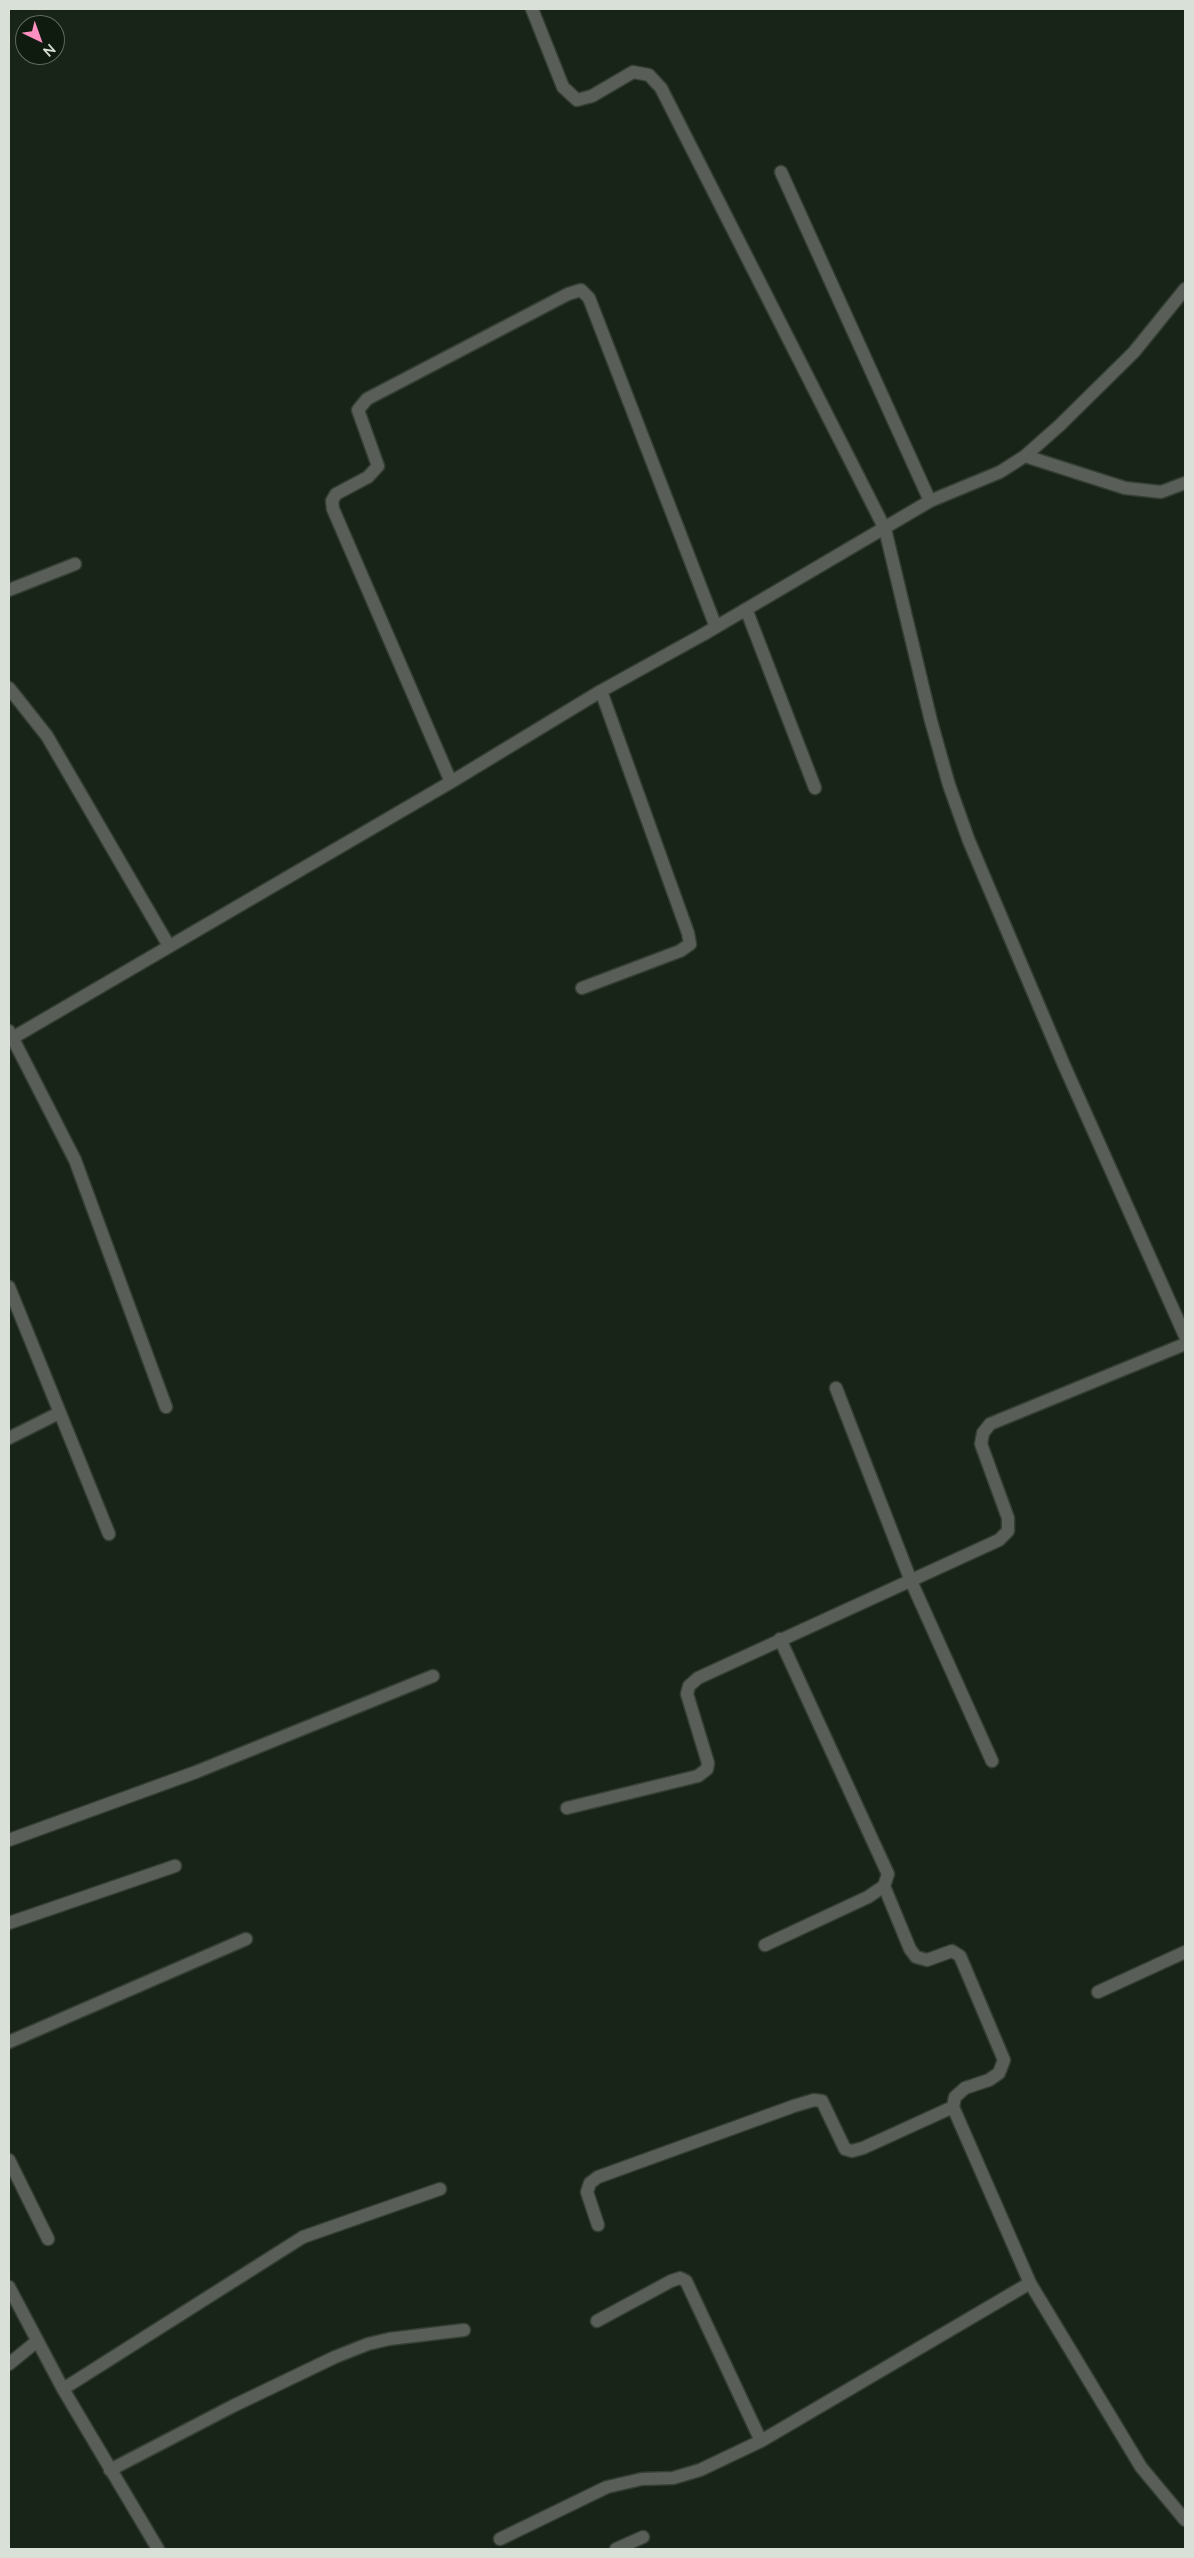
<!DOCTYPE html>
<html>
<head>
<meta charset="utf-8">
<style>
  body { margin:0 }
  #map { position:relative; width:1194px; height:2558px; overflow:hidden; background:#192418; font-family:Lato,sans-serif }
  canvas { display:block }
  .frame { position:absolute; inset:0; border:10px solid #d9e0d8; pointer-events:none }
  .north { position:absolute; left:15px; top:15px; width:50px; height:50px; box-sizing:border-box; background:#101b0f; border:1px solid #606a5f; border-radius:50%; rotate:138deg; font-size:14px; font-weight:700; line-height:20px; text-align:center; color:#d9e0d8 }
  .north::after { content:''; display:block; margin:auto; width:18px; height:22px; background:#fd8fc1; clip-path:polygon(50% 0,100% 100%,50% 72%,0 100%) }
</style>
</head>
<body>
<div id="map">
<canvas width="1194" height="2558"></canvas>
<div class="frame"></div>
<div class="north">N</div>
</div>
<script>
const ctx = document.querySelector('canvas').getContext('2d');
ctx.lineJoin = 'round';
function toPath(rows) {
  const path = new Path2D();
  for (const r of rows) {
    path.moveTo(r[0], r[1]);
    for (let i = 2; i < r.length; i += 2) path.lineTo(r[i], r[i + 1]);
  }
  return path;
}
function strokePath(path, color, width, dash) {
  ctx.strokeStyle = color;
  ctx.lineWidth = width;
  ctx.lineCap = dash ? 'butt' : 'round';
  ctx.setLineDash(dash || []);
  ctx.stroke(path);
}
const street = toPath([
  [532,9,563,87,577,100,592,96,633,72,649,75,661,88,885,529,931,721,949,785,969,841,1064,1065,1185,1336],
  [781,172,930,501],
  [1025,456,1125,488,1161,492,1185,483],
  [9,590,75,564],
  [746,609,815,788],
  [9,688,47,736,169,946],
  [451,782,333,509,332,501,336,494,368,477,378,466,358,410,367,399,568,294,581,290,589,298,716,627],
  [582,988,680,951,690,944,688,933,601,691],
  [9,1031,75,1160,166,1407],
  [9,1040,451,782,601,691,704,634,930,501,1000,472,1025,456,1060,425,1134,352,1185,289],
  [9,1287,109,1534],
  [836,1388,911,1581,992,1761],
  [9,1438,59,1413],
  [567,1808,698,1776,707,1769,708,1763,687,1694,689,1686,698,1678,999,1540,1008,1531,1008,1518,981,1444,983,1433,990,1424,1185,1344],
  [9,1840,196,1772,433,1676],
  [9,1923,175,1866],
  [765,1945,868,1897,884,1886,888,1874,780,1639],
  [1098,1992,1185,1952],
  [9,2042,246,1939],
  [9,2160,48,2239],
  [598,2225,587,2192,590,2183,598,2177,794,2106,814,2100,822,2101,845,2149,852,2151,863,2148,953,2107],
  [1030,2283,1141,2467,1185,2520],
  [9,2287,63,2389,158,2549],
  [597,2321,671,2281,680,2278,686,2281,761,2441],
  [9,2364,36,2342],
  [63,2389,303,2237,440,2189],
  [110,2470,233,2406,335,2357,368,2344,389,2339,464,2330],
  [500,2539,607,2487,642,2479,673,2478,700,2470,761,2441,1030,2283,953,2107,955,2097,965,2088,989,2080,999,2073,1004,2060,960,1956,952,1951,927,1960,916,1957,910,1949,884,1886],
  [616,2549,643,2537]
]);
strokePath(street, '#343e33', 15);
strokePath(street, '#595f58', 12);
</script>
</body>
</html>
